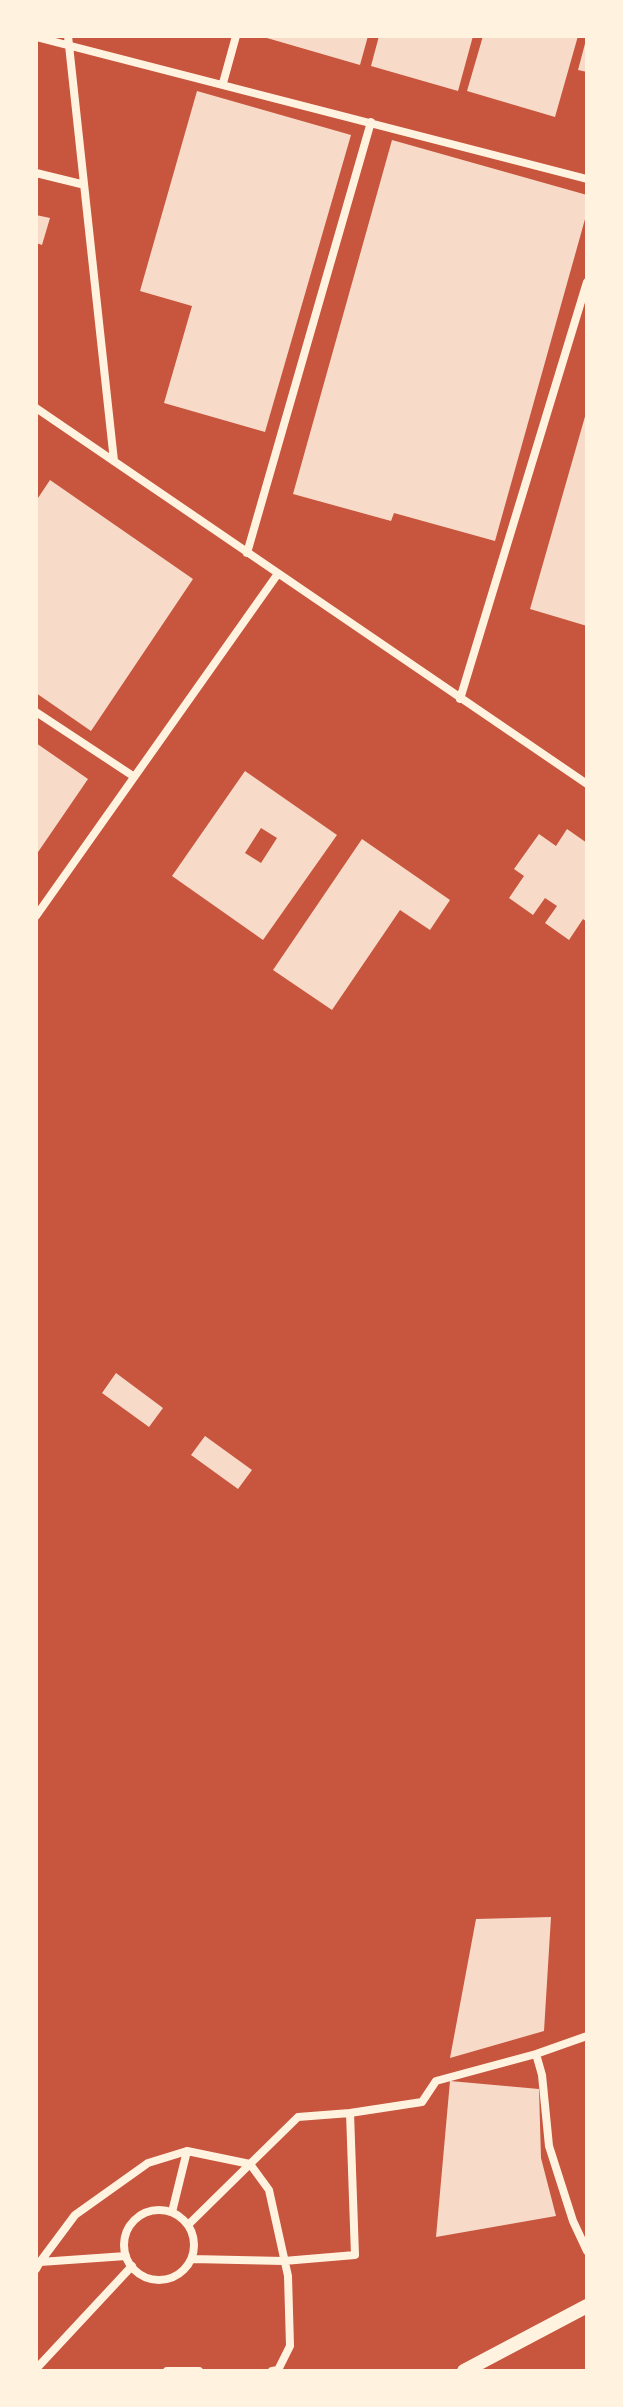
<!DOCTYPE html>
<html>
<head>
<meta charset="utf-8">
<style>
  body { margin:0 }
  #map { position:relative; width:623px; height:2407px; overflow:hidden; background:#c8553d; font-family:"DejaVu Sans",sans-serif }
  canvas { display:block }
  .frame { position:absolute; inset:0; border:38px solid #fff3e0; pointer-events:none }
</style>
</head>
<body>
<div id="map">
<canvas width="623" height="2407"></canvas>
<div class="frame"></div>
</div>
<script>
const ctx = document.querySelector('canvas').getContext('2d');
ctx.lineJoin = 'round';
function paint(path, color) {
  ctx.fillStyle = color;
  ctx.fill(path, 'evenodd');
}
function toPath(rows) {
  const path = new Path2D();
  for (const r of rows) {
    if (r.length === 3) {
      path.moveTo(r[0] + r[2], r[1]);
      path.arc(r[0], r[1], r[2], 0, 2 * Math.PI);
      continue;
    }
    path.moveTo(r[0], r[1]);
    for (let i = 2; i < r.length; i += 2) path.lineTo(r[i], r[i + 1]);
  }
  return path;
}
function strokePath(path, color, width, dash) {
  ctx.strokeStyle = color;
  ctx.lineWidth = width;
  ctx.lineCap = dash ? 'butt' : 'round';
  ctx.setLineDash(dash || []);
  ctx.stroke(path);
}
paint(toPath([
  [260,36,368,36,360,65],
  [379,36,473,36,458,91,371,66],
  [483,36,578,36,555,117,467,91],
  [586,40,587,41,587,72,578,70],
  [197,91,351,135,265,432,164,403,192,306,140,291],
  [392,140,587,195,587,212,495,541,394,513,391,521,293,494],
  [36,215,50,218,42,245,36,243],
  [586,413,587,413,587,626,530,609],
  [50,480,193,579,91,731,36,693,36,501],
  [36,743,88,779,36,855],
  [245,771,337,835,263,940,172,876],
  [261,828,277,838,261,863,245,853],
  [567,829,587,843,587,922,583,919,569,940,545,923,557,906,545,898,533,915,509,898,524,876,514,869,539,834,556,846],
  [362,839,450,900,430,930,400,910,332,1010,273,970],
  [116,1373,163,1408,149,1427,102,1393],
  [205,1436,252,1470,238,1489,191,1455],
  [551,1917,544,2031,450,2058,476,1919],
  [450,2081,539,2089,541,2158,556,2216,436,2237]
]), '#f7dbc8');
strokePath(toPath([
  [68,36,114,461],
  [36,37,587,179],
  [223,83,236,36],
  [36,173,81,184],
  [36,408,587,784],
  [247,553,371,122],
  [460,699,587,282],
  [36,712,133,776],
  [36,916,277,575],
  [536,2054,542,2075,549,2146,573,2221,587,2251],
  [187,2151,250,2164,188,2225],
  [159,2245,35],
  [192,2259,284,2261,355,2255,350,2113,422,2102,436,2081,536,2054,587,2036],
  [40,2262,75,2215,148,2163,187,2151,172,2212],
  [36,2269,40,2262,126,2256],
  [36,2369,132,2266],
  [167,2371,199,2371],
  [272,2371,278,2370,290,2346,288,2276,269,2190,250,2164,298,2117,350,2113]
]), '#fff3e0', 8);
strokePath(toPath([
  [464,2371,587,2306]
]), '#fff3e0', 14);
</script>
</body>
</html>
